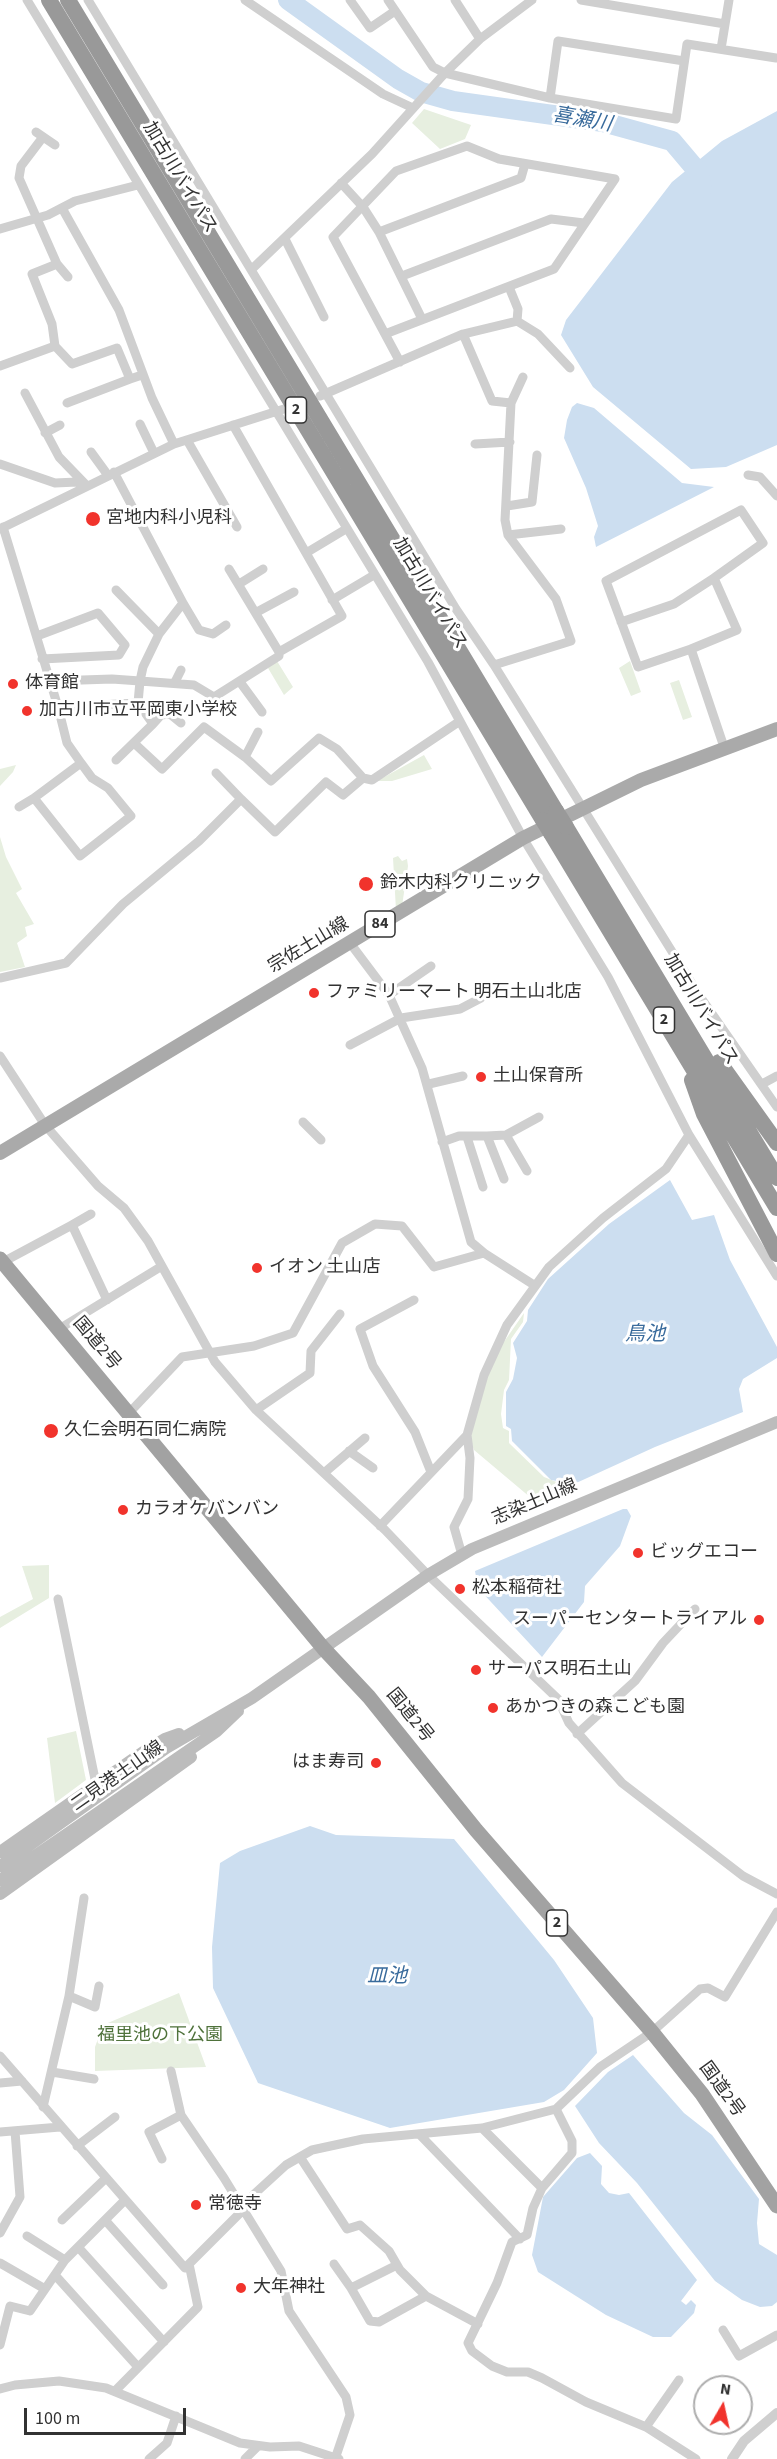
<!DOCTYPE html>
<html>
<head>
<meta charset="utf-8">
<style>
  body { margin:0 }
  #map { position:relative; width:777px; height:2459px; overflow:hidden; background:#fff; font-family:"Source Sans 3",sans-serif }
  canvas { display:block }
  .north { position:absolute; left:693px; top:2375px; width:60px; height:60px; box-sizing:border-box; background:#fff; border:2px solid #adadad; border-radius:50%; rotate:9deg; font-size:16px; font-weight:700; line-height:24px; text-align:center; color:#323232 }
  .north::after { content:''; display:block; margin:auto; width:21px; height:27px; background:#f1332c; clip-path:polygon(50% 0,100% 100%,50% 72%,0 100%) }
  .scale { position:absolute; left:24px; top:2408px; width:162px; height:27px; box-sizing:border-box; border:3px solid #323232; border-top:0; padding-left:8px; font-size:18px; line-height:21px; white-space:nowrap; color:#323232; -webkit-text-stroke:4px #fff; paint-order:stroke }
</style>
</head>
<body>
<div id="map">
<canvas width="777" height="2459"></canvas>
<div class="north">N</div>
<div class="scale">100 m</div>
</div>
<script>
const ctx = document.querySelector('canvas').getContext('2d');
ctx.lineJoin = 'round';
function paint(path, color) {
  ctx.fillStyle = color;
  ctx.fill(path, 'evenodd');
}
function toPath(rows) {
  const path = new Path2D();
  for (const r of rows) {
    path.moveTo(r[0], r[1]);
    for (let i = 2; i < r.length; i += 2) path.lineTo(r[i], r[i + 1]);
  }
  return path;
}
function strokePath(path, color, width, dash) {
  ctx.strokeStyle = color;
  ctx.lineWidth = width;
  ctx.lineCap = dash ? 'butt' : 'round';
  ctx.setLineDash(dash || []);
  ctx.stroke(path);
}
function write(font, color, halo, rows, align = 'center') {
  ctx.font = font + ' "Source Sans 3","Noto Sans JP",sans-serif';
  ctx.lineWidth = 6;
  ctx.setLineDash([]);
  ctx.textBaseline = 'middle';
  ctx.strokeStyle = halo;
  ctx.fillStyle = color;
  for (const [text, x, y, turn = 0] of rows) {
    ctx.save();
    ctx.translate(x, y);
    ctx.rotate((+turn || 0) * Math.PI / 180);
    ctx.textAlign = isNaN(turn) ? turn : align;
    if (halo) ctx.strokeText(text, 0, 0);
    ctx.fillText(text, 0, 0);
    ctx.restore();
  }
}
paint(toPath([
  [424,109,471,125,465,139,440,149,412,123],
  [277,661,293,687,284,695,268,668],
  [630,661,641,692,631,696,619,668],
  [679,680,692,717,683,720,670,683],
  [424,755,432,769,392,781,377,781],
  [16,765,13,772,0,786,0,769],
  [0,837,6,857,22,889,16,893,34,924,25,927,27,936,17,943,25,967,0,972],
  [398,856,402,861,407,859,408,866,402,906,396,910,393,858],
  [524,1313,523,1322,511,1339,509,1380,504,1390,501,1414,503,1428,509,1431,509,1443,544,1477,569,1487,537,1503,474,1450,469,1435,486,1376,499,1349],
  [49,1565,49,1598,0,1628,0,1617,33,1599,22,1566],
  [76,1731,86,1780,55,1803,47,1738],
  [179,1993,206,2067,95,2071,95,2047,103,2025]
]), '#e7efe0');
paint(toPath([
  [777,111,777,445,726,467,691,469,593,387,561,335,566,320,672,182,722,141],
  [577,403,594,408,682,483,714,487,596,547,594,537,598,526,586,488,564,438,567,420,572,407],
  [670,1180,692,1220,714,1215,730,1260,777,1347,777,1358,743,1379,739,1389,743,1412,655,1447,574,1484,551,1480,512,1441,511,1429,506,1426,506,1392,513,1379,517,1358,513,1343,527,1321,528,1310,548,1279,609,1224],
  [623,1509,627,1509,631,1516,620,1546,585,1586,584,1602,542,1657,478,1588,475,1571],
  [310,1826,336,1835,454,1839,554,1960,593,2018,597,2053,564,2090,544,2102,390,2128,258,2083,213,1988,212,1947,220,1863,240,1851],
  [633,2055,684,2113,712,2135,759,2199,757,2223,759,2244,777,2255,777,2302,772,2306,760,2307,742,2300,715,2281,637,2183,599,2143,575,2106,608,2072],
  [590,2153,602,2166,601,2184,609,2193,619,2195,629,2193,697,2280,681,2301,686,2305,691,2300,696,2305,694,2313,671,2337,653,2337,606,2315,538,2272,532,2255,543,2197,577,2158]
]), '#ccdef0');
strokePath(toPath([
  [288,0,398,79,421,92,453,101,603,122,672,141,699,173,702,188]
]), '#ccdef0', 20);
strokePath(toPath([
  [27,0,428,662,523,838,608,977,689,1135,777,1276],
  [88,0,456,609,494,665,699,995,777,1107],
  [245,0,383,94,413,108],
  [350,0,370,28,395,11],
  [388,0,433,67,445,73,550,98,676,119,687,44,776,58],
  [455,0,480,39],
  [581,0,725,24],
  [721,49,729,0],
  [550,98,558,41,684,61],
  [36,132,55,145],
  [43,137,21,166,19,178,57,264,32,274,52,324,55,346,72,364,117,348,130,379,142,375],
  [341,183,363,207,379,232,422,319],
  [62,208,119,310,152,398,174,444],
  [0,229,48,215,75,201,138,185],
  [379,232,521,178,525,164],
  [285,239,324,317],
  [57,264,68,277],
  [252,269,372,154,445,73,480,39,532,0],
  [402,276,551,219,584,223],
  [509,287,518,309,517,321],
  [385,334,554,269,615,179,499,159,467,146,396,171,333,237,400,362],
  [463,334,492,401,511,403],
  [0,366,55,346],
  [25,393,59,457,87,486],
  [320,396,463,334,517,321,538,334,570,368],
  [67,403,130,379],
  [140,424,154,453],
  [45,433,60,425],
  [187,440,237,527],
  [475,444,510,442],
  [91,452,107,474],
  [0,464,55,483,77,482,85,485],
  [114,472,183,603,199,630,213,634,226,625],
  [748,475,760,477,777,496],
  [507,506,532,502,537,455],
  [3,527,58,707,138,703],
  [0,529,174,444,284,409],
  [508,535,561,529],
  [306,553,346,529],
  [229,569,279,652],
  [239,584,263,569],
  [116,590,159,634],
  [332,600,374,575],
  [257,612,294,592],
  [621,622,674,604,714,578],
  [37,636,98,613,125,645,119,655,42,659],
  [691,649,737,630,714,578,763,543,741,510,606,581,638,667,691,649,725,750],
  [494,665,571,641,556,599,508,535,505,520,511,403,523,377],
  [52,681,112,679,140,681,143,667,159,634,183,603],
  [175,682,181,670],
  [240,682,262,712],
  [58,707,67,743,81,763,34,798,80,856,131,816,108,788,92,778,81,763],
  [153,724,161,715,170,714,181,723],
  [134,743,162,769,204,727,245,757,271,781,319,738,337,749,363,778],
  [245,757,258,732],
  [116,760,153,724,138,703,140,681,194,685,214,697,279,656,279,652,342,616,233,425],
  [216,773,241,799],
  [19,807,34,798],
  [350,943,389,995,422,1068,471,1242,484,1253],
  [0,978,66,963,123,904,199,841,241,799,275,832,326,782,343,795,363,778,372,780,460,721],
  [389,995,431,966],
  [350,1045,401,1018,460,1009,481,998],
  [0,1056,45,1125,98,1186,124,1208,148,1241,215,1362,256,1410,385,1530,428,1575,558,1699,569,1723,622,1783,743,1876,777,1894],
  [429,1084,463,1076],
  [762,1084,777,1076],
  [303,1122,321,1140],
  [506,1135,539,1117],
  [487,1136,506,1135,527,1171],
  [467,1137,483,1187],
  [442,1142,459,1136,487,1136,504,1179],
  [72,1225,91,1214],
  [3,1262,72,1225,107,1300],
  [414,1300,360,1329,373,1366,415,1432,431,1472],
  [59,1329,162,1266],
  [256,1410,310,1373,311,1351,340,1314],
  [129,1413,182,1357,254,1346,293,1333,342,1243,375,1224,402,1226,434,1267,484,1253,534,1285],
  [349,1451,373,1468],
  [324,1473,365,1438],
  [380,1526,467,1435],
  [462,1555,454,1527,468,1499,470,1458,467,1435,484,1375,507,1325,549,1267,603,1218,666,1169,689,1135],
  [58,1599,96,1784],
  [577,1734,635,1681,663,1643,695,1609],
  [69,1996,84,1898],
  [0,2056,185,2268,244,2209,251,2197,286,2165,312,2150,363,2139,482,2128,556,2109,600,2067,652,2032,700,1989,708,1988,725,1997,777,1912],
  [171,2071,181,2115,224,2178,281,2271,289,2311,346,2397,350,2415,335,2459],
  [52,2072,94,2079],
  [0,2083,22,2081],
  [43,2107,69,1996,95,2007,99,1986],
  [556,2109,572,2141,572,2153,542,2188,533,2208,527,2235,512,2242,497,2283,468,2343,472,2351,492,2366,507,2372,528,2372,542,2378,586,2402,646,2427,696,2459],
  [482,2128,542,2188],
  [0,2132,60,2127],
  [421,2136,520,2239],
  [77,2146,115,2117],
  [300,2157,347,2229,360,2225,389,2251,400,2270,426,2296,478,2324],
  [162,2159,149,2132,181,2115],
  [62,2220,105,2179],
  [105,2220,163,2285],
  [0,2233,20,2197,15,2131],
  [27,2236,65,2260],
  [78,2247,164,2342],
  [0,2263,45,2289],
  [334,2264,351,2288],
  [397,2265,351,2288,370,2321,379,2322,426,2296],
  [55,2275,138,2367],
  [723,2330,739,2356,777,2335],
  [0,2345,10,2306,30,2311,65,2260,124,2201],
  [0,2389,15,2385,59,2381,106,2388,240,2443,270,2447,299,2446,339,2459],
  [115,2391,198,2307,189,2264],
  [646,2427,679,2380],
  [149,2459,167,2443,176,2416],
  [245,2459,258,2446]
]), '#cfcfcf', 9);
strokePath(toPath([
  [732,2459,744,2441,777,2413]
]), '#cfcfcf', 10);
strokePath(toPath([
  [0,1852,142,1753,165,1739,179,1734],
  [0,1866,166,1748,252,1698,428,1575,472,1549,777,1422],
  [0,1880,217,1731,238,1711],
  [0,1894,191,1757]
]), '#bcbcbc', 12);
strokePath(toPath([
  [0,1153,523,838,641,780,777,729]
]), '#aaa', 14);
strokePath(toPath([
  [0,1259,324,1649,369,1697,476,1830,652,2032,702,2094,777,2206]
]), '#a2a2a2', 15);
strokePath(toPath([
  [49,0,543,820],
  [68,0,556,811],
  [566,827,777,1178],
  [551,833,777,1208],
  [719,1062,777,1143],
  [692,1080,704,1114,777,1254]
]), '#999', 16);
strokePath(toPath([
  [556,811,566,827],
  [543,820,551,833]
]), '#999', 16);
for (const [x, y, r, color] of [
  [93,519,8,"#f1332c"],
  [13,684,6,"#f1332c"],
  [27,711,6,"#f1332c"],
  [366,884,8,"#f1332c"],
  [314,993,6,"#f1332c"],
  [481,1077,6,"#f1332c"],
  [257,1268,6,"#f1332c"],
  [51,1431,8,"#f1332c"],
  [123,1510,6,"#f1332c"],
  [638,1553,6,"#f1332c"],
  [460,1589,6,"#f1332c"],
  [759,1620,6,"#f1332c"],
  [476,1670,6,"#f1332c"],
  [493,1708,6,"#f1332c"],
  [376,1763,6,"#f1332c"],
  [196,2205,6,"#f1332c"],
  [241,2288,6,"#f1332c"]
]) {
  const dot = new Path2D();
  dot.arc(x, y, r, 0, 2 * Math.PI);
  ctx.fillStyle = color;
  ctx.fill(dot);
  strokePath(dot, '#fff', 2);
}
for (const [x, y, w] of [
  [296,410,21],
  [380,924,30],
  [664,1020,21],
  [557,1923,21]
]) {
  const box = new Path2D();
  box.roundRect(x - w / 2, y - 13, w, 26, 4.5);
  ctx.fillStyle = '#fff';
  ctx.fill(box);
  strokePath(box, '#323232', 1.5);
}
write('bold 16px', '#323232', null, [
  ["2",296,410],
  ["84",380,924],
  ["2",664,1020],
  ["2",557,1923]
]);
write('18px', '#323232', '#fff', [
  ["加古川バイパス",179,178,59],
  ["加古川バイパス",429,594,59],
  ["宗佐土山線",309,946,-31],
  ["加古川バイパス",700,1010,59],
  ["国道2号",96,1344,50],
  ["志染土山線",535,1503,-23],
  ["国道2号",409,1716,51],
  ["二見港土山線",118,1777,-35],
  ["国道2号",721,2090,54]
]);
write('18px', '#323232', '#fff', [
  ["宮地内科小児科",106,519],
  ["体育館",25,684],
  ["加古川市立平岡東小学校",39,711],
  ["鈴木内科クリニック",380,884],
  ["ファミリーマート 明石土山北店",326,993],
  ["土山保育所",493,1077],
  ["イオン 土山店",269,1268],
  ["久仁会明石同仁病院",64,1431],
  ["カラオケバンバン",135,1510],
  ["ビッグエコー",650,1553],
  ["松本稲荷社",472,1589],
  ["スーパーセンタートライアル",747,1620,"right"],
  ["サーパス明石土山",488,1670],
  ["あかつきの森こども園",505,1708],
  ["はま寿司",364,1763,"right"],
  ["常徳寺",208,2205],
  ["大年神社",253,2288]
], 'left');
write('18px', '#4f723b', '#fff', [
  ["福里池の下公園",160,2036]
]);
write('italic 20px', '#396b9c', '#fff', [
  ["喜瀬川",582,121,10],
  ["鳥池",645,1336],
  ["皿池",387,1978]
]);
</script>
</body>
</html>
